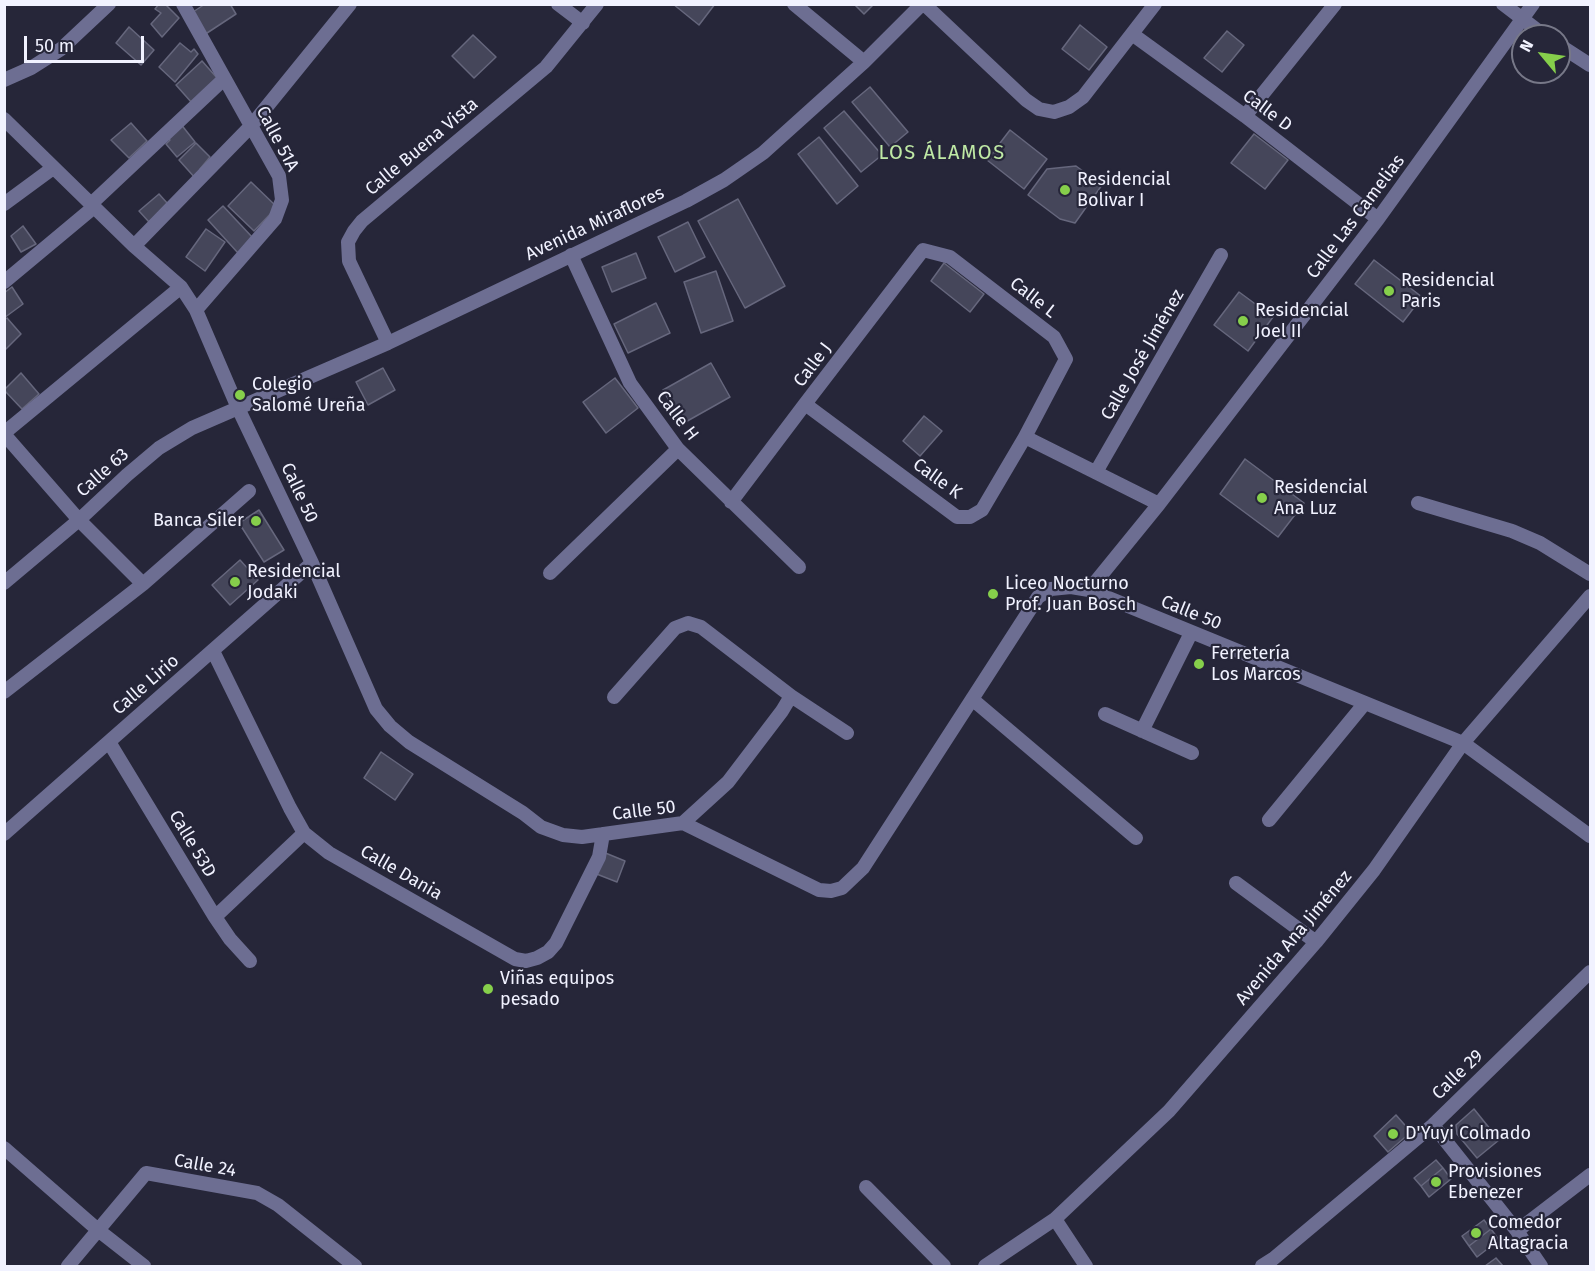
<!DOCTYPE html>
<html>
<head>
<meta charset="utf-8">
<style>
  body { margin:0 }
  #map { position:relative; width:1595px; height:1271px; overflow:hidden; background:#262639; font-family:"Fira Sans",sans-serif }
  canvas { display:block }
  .frame { position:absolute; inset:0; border:6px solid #f1f2ff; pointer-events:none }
  .north { position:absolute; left:1511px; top:24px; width:60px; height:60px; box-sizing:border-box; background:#262639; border:2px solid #777888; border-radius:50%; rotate:299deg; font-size:16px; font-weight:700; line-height:24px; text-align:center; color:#f1f2ff }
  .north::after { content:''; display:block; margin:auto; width:21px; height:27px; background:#86cf4b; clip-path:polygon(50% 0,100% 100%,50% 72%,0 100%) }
  .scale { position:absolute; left:24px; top:36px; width:120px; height:27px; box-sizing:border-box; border:3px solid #f1f2ff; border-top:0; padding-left:8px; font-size:18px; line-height:21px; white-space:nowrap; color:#f1f2ff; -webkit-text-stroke:4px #262639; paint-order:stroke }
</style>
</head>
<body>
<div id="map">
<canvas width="1595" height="1271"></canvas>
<div class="frame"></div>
<div class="north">N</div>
<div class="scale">50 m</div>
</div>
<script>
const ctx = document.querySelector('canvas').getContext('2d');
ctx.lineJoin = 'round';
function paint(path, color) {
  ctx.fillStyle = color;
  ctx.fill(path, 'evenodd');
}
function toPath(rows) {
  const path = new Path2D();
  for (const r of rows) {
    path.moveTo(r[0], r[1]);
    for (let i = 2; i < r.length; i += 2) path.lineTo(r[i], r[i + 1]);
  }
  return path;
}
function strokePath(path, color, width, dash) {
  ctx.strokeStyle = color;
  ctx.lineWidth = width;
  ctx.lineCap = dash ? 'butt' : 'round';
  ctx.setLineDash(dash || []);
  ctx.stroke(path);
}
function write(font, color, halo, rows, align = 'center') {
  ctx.font = font + ' "Fira Sans",sans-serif';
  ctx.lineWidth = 4.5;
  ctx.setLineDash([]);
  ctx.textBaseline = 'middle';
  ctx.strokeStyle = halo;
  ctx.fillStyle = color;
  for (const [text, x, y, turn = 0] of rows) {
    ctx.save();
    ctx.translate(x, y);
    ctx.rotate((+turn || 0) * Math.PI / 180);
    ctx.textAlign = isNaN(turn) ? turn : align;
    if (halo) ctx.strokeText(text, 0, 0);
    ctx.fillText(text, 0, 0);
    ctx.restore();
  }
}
const building = toPath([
  [159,4,165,4,179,18,162,37,151,24,161,13,155,9,159,4],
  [205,4,230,4,236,14,204,35,190,14,205,4],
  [673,4,715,4,699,25,673,4],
  [854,4,874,4,864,14,854,4],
  [1080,25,1107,47,1089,70,1062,49,1080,25],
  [129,27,154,50,141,65,116,43,129,27],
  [1227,31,1244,45,1222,72,1204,58,1227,31],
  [473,35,496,57,474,78,452,56,473,35],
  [180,43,191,52,194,49,198,54,175,82,159,67,180,43],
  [202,61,218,79,192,103,176,85,202,61],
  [870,87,908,132,890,147,852,102,870,87],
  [844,111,882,155,861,172,824,128,844,111],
  [131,123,147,141,129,158,111,140,131,123],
  [180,123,195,142,177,157,166,144,170,140,166,136,180,123],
  [1010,130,1047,159,1024,189,987,160,1010,130],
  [1254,134,1288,160,1265,189,1231,163,1254,134],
  [819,137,858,186,837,204,798,154,819,137],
  [196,143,210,157,200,169,196,179,179,160,196,143],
  [1076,166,1102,185,1075,223,1060,219,1028,195,1047,169,1076,166],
  [251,182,277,207,254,231,228,206,251,182],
  [159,194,168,204,149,222,139,211,159,194],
  [738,199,785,286,745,308,698,221,738,199],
  [223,206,253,238,238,253,208,220,223,206],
  [688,222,705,257,675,272,658,237,688,222],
  [23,226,36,244,21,252,11,236,23,226],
  [206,229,225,242,205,271,186,257,206,229],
  [636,253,646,278,612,292,602,267,636,253],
  [1374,260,1422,297,1403,322,1355,284,1374,260],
  [944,263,984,294,970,312,931,281,944,263],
  [716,271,733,321,701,333,684,282,716,271],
  [12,287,23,304,4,318,4,293,12,287],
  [1239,292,1273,317,1248,351,1214,325,1239,292],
  [656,303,670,333,628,353,614,324,656,303],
  [7,318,21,334,4,351,4,320,7,318],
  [711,363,730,397,682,424,663,390,711,363],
  [383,368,395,390,368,405,356,382,383,368],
  [21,373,39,394,22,409,4,390,21,373],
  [615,378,638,408,606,433,583,402,615,378],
  [924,416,942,431,920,456,903,441,924,416],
  [1245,459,1304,503,1278,537,1220,494,1245,459],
  [259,510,284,550,264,562,239,523,259,510],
  [240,560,258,580,230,605,212,585,240,560],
  [381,752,413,774,395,800,364,778,381,752],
  [603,852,625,861,617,882,594,873,603,852],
  [1474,1109,1499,1140,1477,1158,1457,1134,1456,1125,1474,1109],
  [1396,1115,1411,1132,1388,1152,1374,1136,1396,1115],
  [1436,1160,1443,1168,1421,1186,1414,1178,1436,1160],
  [1443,1168,1451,1179,1429,1197,1421,1186,1443,1168],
  [1484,1220,1491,1229,1469,1246,1462,1236,1484,1220],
  [1491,1229,1499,1240,1477,1257,1469,1246,1491,1229],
  [1496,1258,1503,1266,1485,1266,1496,1258]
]);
paint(building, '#45465a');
strokePath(building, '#66677d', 1.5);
strokePath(toPath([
  [183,4,279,176,282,200,275,219,196,310],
  [558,4,583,23],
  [794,4,864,62],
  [924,4,1026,100,1039,109,1054,112,1069,107,1083,97,1155,4],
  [1503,4,1545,36],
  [1132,34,1245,116,1378,219],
  [1559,45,1590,65],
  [4,80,31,68,61,49,109,4],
  [1245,116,1335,4],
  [4,119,134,246,181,287,196,310,238,408,312,563,376,709,390,726,409,742,523,813,541,827,563,835,582,837,683,823,819,890,831,891,842,888,863,868,1038,597,1051,589,1071,587,1089,590,1463,743,1590,836],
  [4,204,53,168],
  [91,204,224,79],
  [134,246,251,126,350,4],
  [571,255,630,383,678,449,799,567],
  [4,282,94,207],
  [388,343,349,261,348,242,354,231,362,221,546,67,597,4],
  [4,433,181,287],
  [4,434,79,520,143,584],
  [1025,437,1159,504],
  [1096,472,1221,255],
  [731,502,805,404,923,250,950,257,1054,337,1066,359,1025,437,982,510,970,517,957,517,805,404],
  [1418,503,1512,531,1540,543,1590,574],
  [550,573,678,449],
  [4,583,79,520,127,475,159,448,192,428,388,343,686,201,724,180,763,153,864,62,922,4],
  [1089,590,1159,504,1378,219,1533,4],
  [213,651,290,808,304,833,329,853,515,959,526,961,537,958,548,952,556,943,599,857,603,834],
  [4,692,143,584,249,491],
  [791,696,847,733],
  [614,697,675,628,688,623,701,627,791,696,782,711,728,782,683,823],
  [972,699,1136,838],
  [1105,714,1192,753],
  [1142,731,1191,633],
  [109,742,215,917,230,939,250,961],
  [1269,820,1365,703],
  [4,834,312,563],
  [1236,883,1316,942],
  [215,917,304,833],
  [1433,1125,1517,1231,1541,1266],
  [4,1148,98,1230,144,1266],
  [866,1187,944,1266],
  [1055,1219,1086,1266],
  [1517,1231,1590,1175],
  [68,1266,146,1173,257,1193,278,1205,355,1266],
  [985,1266,1055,1219,1169,1111,1316,942,1374,870,1463,743,1590,596],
  [1262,1266,1273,1259,1433,1125,1590,972]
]), '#6d6e92', 14);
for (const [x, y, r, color] of [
  [1065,190,6,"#86cf4b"],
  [1389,291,6,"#86cf4b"],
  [1243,321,6,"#86cf4b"],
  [240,395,6,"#86cf4b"],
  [1262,498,6,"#86cf4b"],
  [256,521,6,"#86cf4b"],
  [235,582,6,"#86cf4b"],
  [993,594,6,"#86cf4b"],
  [1199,664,6,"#86cf4b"],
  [488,989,6,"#86cf4b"],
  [1393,1134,6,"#86cf4b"],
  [1436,1182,6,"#86cf4b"],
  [1476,1233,6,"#86cf4b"]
]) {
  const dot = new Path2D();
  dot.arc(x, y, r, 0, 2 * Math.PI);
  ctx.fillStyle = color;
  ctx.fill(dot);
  strokePath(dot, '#262639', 2);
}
write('18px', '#f1f2ff', '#262639', [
  ["Calle D",1267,111,37],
  ["Calle 51A",277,139,62],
  ["Calle Buena Vista",422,147,-40],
  ["Calle Las Camelias",1356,217,-53],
  ["Avenida Miraflores",595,224,-25],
  ["Calle L",1033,298,38],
  ["Calle José Jiménez",1143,355,-60],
  ["Calle J",813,365,-53],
  ["Calle H",677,416,53],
  ["Calle 63",103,473,-42],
  ["Calle K",937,479,36],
  ["Calle 50",299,493,65],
  ["Calle 50",1191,613,22],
  ["Calle Lirio",146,685,-41],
  ["Calle 50",644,811,-7],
  ["Calle 53D",192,844,59],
  ["Calle Dania",401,873,30],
  ["Avenida Ana Jiménez",1294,938,-50],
  ["Calle 29",1458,1075,-44],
  ["Calle 24",205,1166,10]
]);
write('18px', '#f1f2ff', '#262639', [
  ["Residencial",1077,180],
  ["Bolivar I",1077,201],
  ["Residencial",1401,281],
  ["Paris",1401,302],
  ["Residencial",1255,311],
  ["Joel II",1255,332],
  ["Colegio",252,385],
  ["Salomé Ureña",252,406],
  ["Residencial",1274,488],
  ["Ana Luz",1274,509],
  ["Banca Siler",244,521,"right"],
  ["Residencial",247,572],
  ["Jodaki",247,593],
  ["Liceo Nocturno",1005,584],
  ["Prof. Juan Bosch",1005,605],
  ["Ferretería",1211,654],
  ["Los Marcos",1211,675],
  ["Viñas equipos",500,979],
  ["pesado",500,1000],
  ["D'Yuyi Colmado",1405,1134],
  ["Provisiones",1448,1172],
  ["Ebenezer",1448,1193],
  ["Comedor",1488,1223],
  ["Altagracia",1488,1244]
], 'left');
ctx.letterSpacing = '1.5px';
write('20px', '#bfe9a5', '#262639', [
  ["LOS ÁLAMOS",942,153]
]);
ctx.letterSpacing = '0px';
</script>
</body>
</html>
